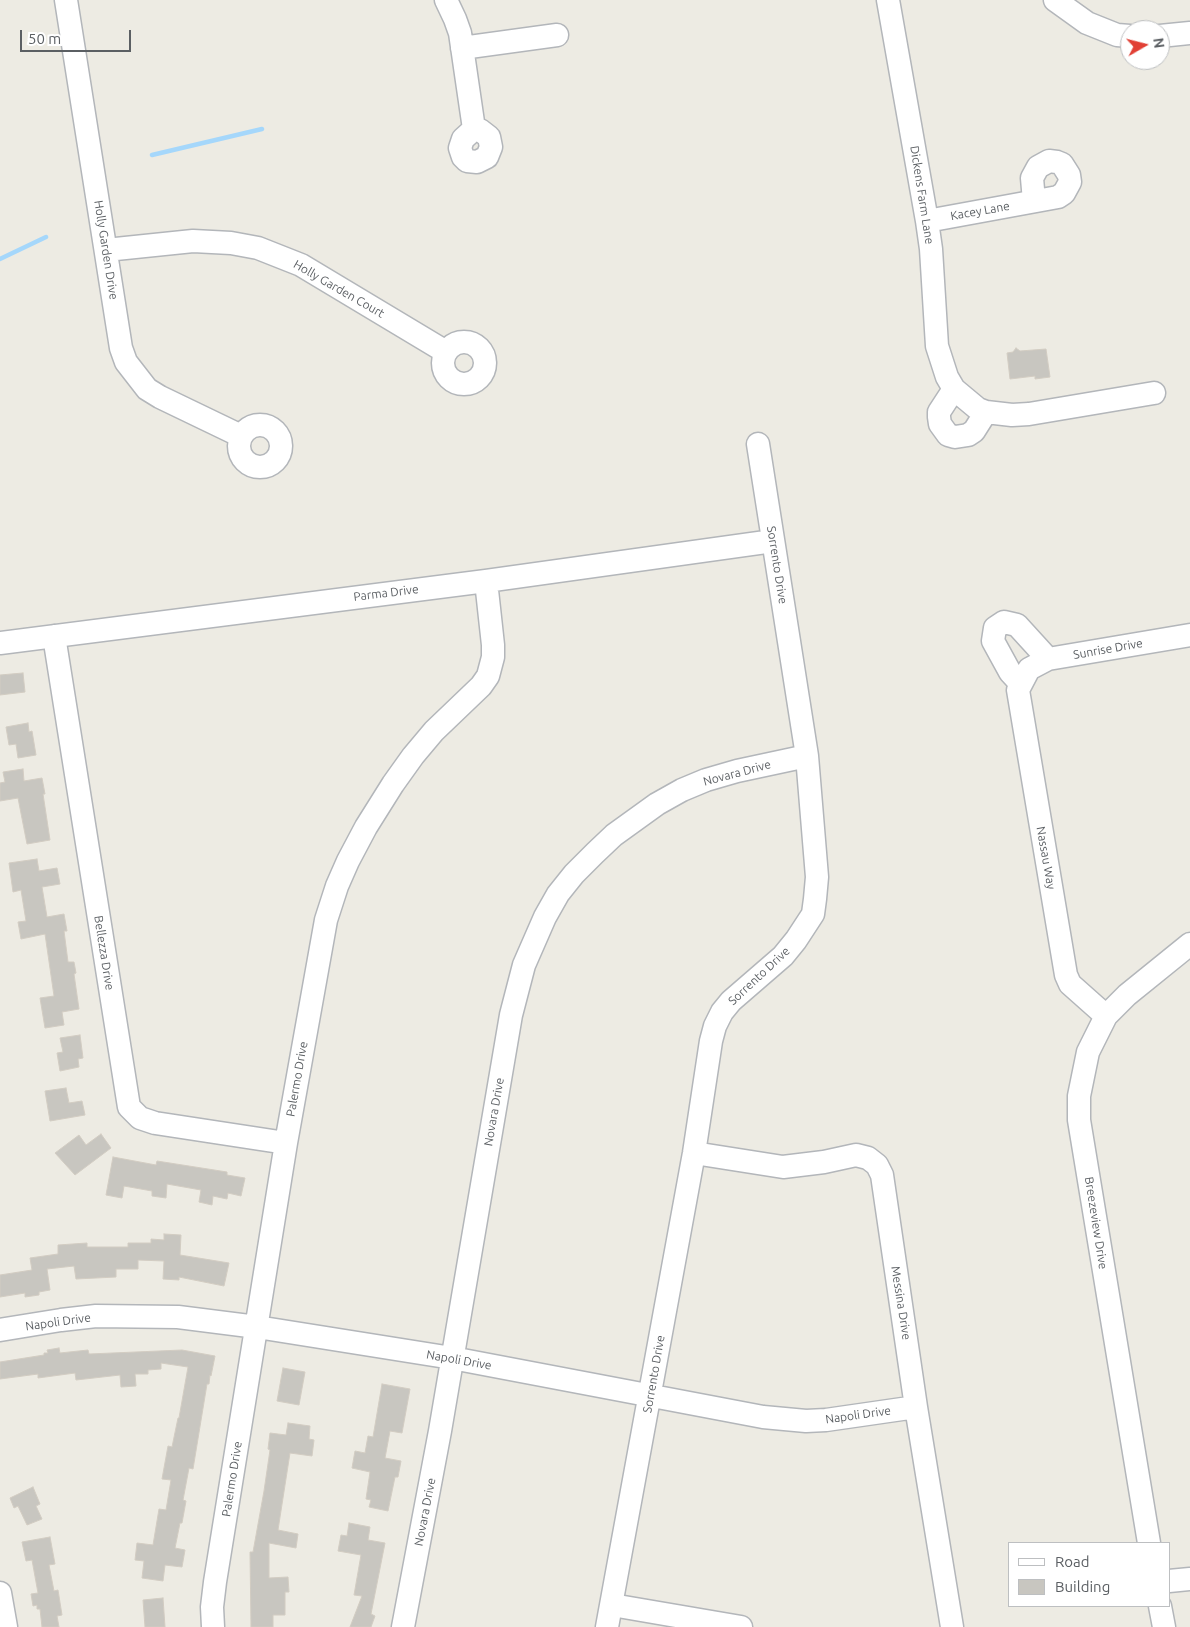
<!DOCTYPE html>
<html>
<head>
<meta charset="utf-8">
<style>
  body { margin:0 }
  #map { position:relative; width:1190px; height:1627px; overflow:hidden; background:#edebe3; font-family:Ubuntu,sans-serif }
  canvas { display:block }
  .legend { position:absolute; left:1008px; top:1542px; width:162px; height:65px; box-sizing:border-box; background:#fff; border:1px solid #bdbfc1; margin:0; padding:6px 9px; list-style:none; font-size:15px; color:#5b5f63 }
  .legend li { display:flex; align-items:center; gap:10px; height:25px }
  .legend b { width:25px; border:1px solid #bdbfc1 }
  .north { position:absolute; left:1120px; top:20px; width:50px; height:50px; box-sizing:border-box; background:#fff; border:1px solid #bdbfc1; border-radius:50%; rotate:82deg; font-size:14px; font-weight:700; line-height:20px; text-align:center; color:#5b5f63 }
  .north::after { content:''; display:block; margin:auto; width:18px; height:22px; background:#e14035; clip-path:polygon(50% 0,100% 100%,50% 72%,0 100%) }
  .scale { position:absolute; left:20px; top:30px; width:111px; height:22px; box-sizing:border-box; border:2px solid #5b5f63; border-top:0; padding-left:6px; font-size:15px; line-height:18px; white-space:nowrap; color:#5b5f63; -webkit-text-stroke:4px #fff; paint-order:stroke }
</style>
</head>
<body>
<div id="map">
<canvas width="1190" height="1627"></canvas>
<ul class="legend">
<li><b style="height:6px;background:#fff"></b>Road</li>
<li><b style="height:14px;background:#c8c6c0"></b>Building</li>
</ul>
<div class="north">N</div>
<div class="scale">50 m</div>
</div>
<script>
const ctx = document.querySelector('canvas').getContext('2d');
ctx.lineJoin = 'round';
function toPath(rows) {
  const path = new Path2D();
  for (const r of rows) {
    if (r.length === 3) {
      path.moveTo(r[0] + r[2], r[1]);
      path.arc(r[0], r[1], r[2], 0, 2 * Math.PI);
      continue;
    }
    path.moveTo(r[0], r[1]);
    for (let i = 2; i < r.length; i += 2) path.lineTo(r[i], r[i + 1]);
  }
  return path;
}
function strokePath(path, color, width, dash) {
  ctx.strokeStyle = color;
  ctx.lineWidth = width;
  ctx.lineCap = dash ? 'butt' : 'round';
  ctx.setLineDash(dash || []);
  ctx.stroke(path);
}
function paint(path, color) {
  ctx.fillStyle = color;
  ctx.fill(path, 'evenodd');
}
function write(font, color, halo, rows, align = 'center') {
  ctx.font = font + ' Ubuntu,sans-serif';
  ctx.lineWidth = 4;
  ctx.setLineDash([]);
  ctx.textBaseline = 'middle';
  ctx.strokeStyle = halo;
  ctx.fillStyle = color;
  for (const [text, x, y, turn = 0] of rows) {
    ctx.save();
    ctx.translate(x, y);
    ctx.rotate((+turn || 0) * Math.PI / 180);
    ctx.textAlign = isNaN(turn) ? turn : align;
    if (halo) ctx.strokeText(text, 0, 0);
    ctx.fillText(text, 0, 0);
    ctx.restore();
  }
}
strokePath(toPath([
  [152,155,262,129],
  [0,259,46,237]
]), '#a5d7fb', 4.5);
const building = toPath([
  [1016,348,1020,351,1046,349,1050,377,1035,379,1035,376,1010,379,1007,353,1013,352,1016,348],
  [23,673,25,692,0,695,0,675,23,673],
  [28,723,29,732,32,731,36,755,18,758,16,744,9,745,6,727,28,723],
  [23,769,24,781,42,778,45,794,43,794,50,840,27,844,18,798,0,801,0,783,5,782,3,772,23,769],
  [37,859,39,871,57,868,60,884,42,887,47,917,64,914,67,931,64,931,68,962,74,962,76,973,74,974,79,1009,62,1012,64,1025,45,1028,40,998,54,996,45,934,21,939,18,922,26,921,21,890,13,892,9,863,37,859],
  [80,1035,83,1058,78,1059,79,1067,60,1071,57,1053,63,1052,60,1038,80,1035],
  [66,1088,69,1103,82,1101,85,1115,50,1121,45,1091,66,1088],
  [101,1134,111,1148,75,1175,55,1153,79,1135,86,1145,101,1134],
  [113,1157,156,1165,157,1161,227,1172,227,1175,245,1178,241,1196,228,1193,227,1199,213,1196,212,1205,199,1202,201,1190,167,1184,166,1198,152,1196,152,1191,124,1186,122,1198,106,1195,113,1157],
  [164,1234,181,1235,180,1255,229,1263,224,1286,179,1277,179,1280,163,1279,164,1261,138,1260,138,1269,116,1269,116,1277,76,1279,74,1266,47,1269,50,1290,39,1292,39,1295,25,1297,25,1293,0,1297,0,1275,32,1270,30,1258,58,1254,58,1245,87,1243,87,1247,128,1247,128,1243,151,1243,151,1239,164,1240,164,1234],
  [59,1348,60,1353,88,1350,89,1354,182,1350,215,1356,211,1376,210,1375,209,1384,207,1384,193,1469,189,1468,183,1500,186,1501,182,1523,180,1523,175,1548,185,1550,182,1567,165,1565,163,1581,142,1578,144,1561,135,1560,137,1543,153,1545,159,1509,166,1510,171,1480,162,1479,168,1446,172,1447,178,1418,179,1418,188,1367,161,1363,161,1369,148,1370,148,1374,135,1374,136,1386,121,1387,120,1375,76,1380,75,1373,38,1378,38,1374,0,1379,0,1362,44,1355,44,1353,48,1353,47,1350,59,1348],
  [283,1368,305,1372,299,1405,277,1401,283,1368],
  [382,1384,410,1389,402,1433,390,1431,385,1458,401,1461,398,1477,395,1477,388,1511,369,1507,371,1500,366,1499,370,1472,352,1468,355,1451,365,1453,368,1436,373,1437,382,1384],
  [288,1423,310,1426,309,1439,314,1440,312,1456,290,1453,278,1530,298,1534,296,1548,269,1543,269,1578,288,1577,289,1592,285,1592,285,1615,273,1615,273,1627,251,1627,250,1552,253,1552,264,1491,270,1450,268,1449,270,1433,286,1435,288,1423],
  [33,1487,40,1504,36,1506,42,1519,27,1525,18,1506,14,1508,10,1498,33,1487],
  [349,1523,370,1527,368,1540,385,1543,371,1614,375,1616,371,1627,350,1627,362,1596,354,1595,361,1555,338,1551,341,1535,347,1536,349,1523],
  [50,1537,55,1564,49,1565,54,1591,58,1590,62,1615,57,1616,59,1627,42,1627,40,1609,37,1609,37,1605,33,1606,31,1594,38,1593,32,1560,26,1561,22,1542,50,1537],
  [163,1598,165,1627,145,1627,143,1600,163,1598]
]);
paint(building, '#c8c6c0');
strokePath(building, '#d2ccc2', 1);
const minor = toPath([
  [66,0,121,348,126,362,147,389,160,397,241,436],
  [446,0,455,19,460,33,474,129],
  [888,0,927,221,931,249,937,346,947,377,954,389,978,409,986,412,1012,415,1029,414,1154,393],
  [1055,0,1087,23,1117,35,1130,36],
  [1160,36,1190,33],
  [462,48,557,35],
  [474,129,480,130,489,137,491,147,487,157,477,162,467,161,463,157,460,148,463,139,474,129],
  [927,221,1058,197,1064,193,1070,182,1069,175,1062,164,1057,162,1049,161,1038,167,1032,178,1034,201],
  [106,250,193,241,231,243,258,248,301,265,446,352],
  [464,363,21],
  [954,389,939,412,939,417,940,424,948,435,955,437,968,435,974,431,986,412],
  [260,446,21],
  [54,636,129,1107,140,1118,155,1123,286,1143],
  [0,643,486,581,773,541],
  [1021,684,1010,672,993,641,995,628,1004,622,1017,625,1048,659],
  [1106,1016,1070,984,1066,975,1018,690,1029,669,1048,659,1190,635],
  [694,1153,783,1167,824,1162,856,1155,868,1158,877,1165,882,1175,916,1407,952,1627],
  [0,1330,61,1320,96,1316,178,1317,257,1327,452,1358,763,1417,806,1421,826,1420,916,1407],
  [1149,1543,1079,1120,1079,1096,1088,1052,1106,1016,1127,995,1190,944],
  [1169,1581,1190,1579],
  [0,1593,6,1627],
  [612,1605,741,1627],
  [1160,1606,1164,1627],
  [213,1627,212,1607,215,1582,286,1143,326,920,337,886,348,861,366,827,393,784,413,756,434,731,481,686,488,676,493,657,493,645,486,581],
  [403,1627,440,1431,511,1015,524,965,545,917,558,894,574,874,595,853,614,835,657,804,682,790,706,780,737,771,807,756],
  [607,1627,694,1153,711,1041,715,1026,722,1012,731,1001,783,956,796,940,813,914,815,899,817,877,807,756,758,444]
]);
strokePath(minor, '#b3b6ba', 25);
strokePath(minor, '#fff', 22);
write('12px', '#5b5f63', '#fff', [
  ["Dickens Farm Lane",922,195,81],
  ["Kacey Lane",980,211,-10],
  ["Holly Garden Drive",106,250,81],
  ["Holly Garden Court",339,289,30],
  ["Sorrento Drive",777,565,81],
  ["Parma Drive",386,593,-7],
  ["Sunrise Drive",1108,649,-10],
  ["Novara Drive",737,773,-15],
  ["Nassau Way",1046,858,80],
  ["Bellezza Drive",104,953,81],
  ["Sorrento Drive",759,976,-43],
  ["Palermo Drive",297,1079,-80],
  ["Novara Drive",494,1112,-80],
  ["Breezeview Drive",1096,1223,81],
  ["Messina Drive",901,1303,81],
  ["Napoli Drive",58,1322,-8],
  ["Napoli Drive",459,1360,10],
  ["Sorrento Drive",654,1374,-80],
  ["Napoli Drive",858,1415,-8],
  ["Palermo Drive",232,1479,-81],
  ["Novara Drive",425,1512,-79]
]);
</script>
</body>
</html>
